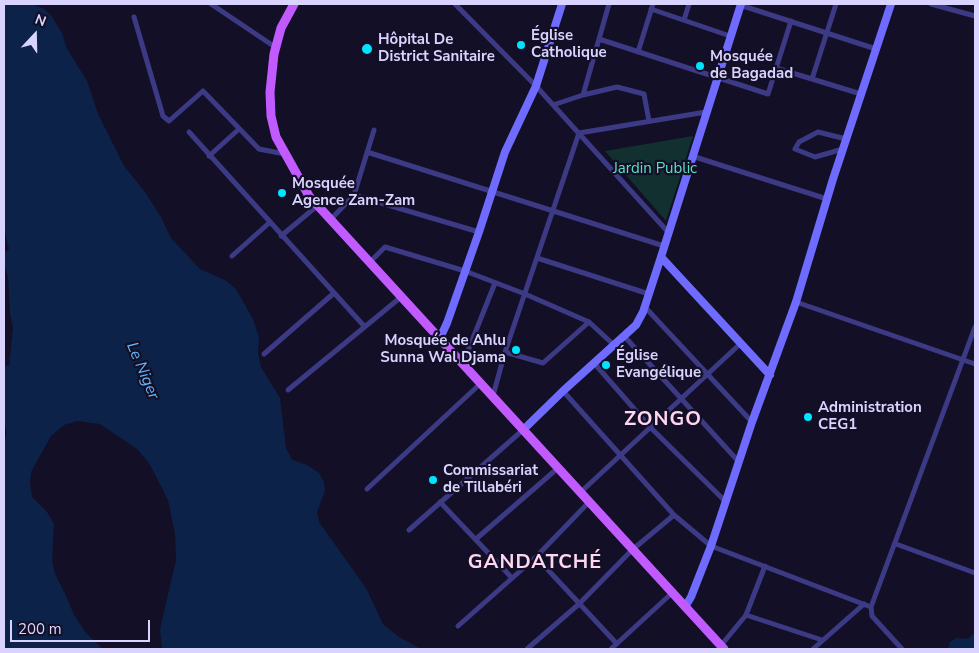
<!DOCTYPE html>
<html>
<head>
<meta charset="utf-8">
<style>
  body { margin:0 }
  #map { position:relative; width:979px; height:653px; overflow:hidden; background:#130f26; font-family:"Nunito Sans",sans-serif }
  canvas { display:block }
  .frame { position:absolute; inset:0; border:5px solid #d9d4ff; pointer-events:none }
  .north { position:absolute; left:10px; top:10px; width:50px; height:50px; -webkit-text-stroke:4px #130f26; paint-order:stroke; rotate:21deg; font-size:14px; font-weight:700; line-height:20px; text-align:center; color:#d9d4ff }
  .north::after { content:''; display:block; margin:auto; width:18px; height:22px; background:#d9d4ff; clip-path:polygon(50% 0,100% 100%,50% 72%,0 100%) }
  .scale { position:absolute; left:10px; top:620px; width:140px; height:22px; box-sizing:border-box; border:2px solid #d9d4ff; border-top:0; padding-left:6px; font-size:15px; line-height:18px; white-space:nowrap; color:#d9d4ff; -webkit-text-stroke:4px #130f26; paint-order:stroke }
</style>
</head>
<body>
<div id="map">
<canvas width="979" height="653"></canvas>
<div class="frame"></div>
<div class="north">N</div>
<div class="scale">200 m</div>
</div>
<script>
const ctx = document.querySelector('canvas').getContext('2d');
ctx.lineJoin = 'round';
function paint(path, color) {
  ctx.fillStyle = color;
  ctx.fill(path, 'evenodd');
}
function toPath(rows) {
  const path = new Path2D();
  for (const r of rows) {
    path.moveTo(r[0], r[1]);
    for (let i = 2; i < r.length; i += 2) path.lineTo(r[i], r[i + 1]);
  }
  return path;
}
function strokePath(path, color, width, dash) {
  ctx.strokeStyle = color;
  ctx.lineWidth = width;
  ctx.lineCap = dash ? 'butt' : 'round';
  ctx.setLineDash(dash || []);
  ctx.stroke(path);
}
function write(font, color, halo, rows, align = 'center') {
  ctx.font = font + ' "Nunito Sans",sans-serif';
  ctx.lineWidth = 4.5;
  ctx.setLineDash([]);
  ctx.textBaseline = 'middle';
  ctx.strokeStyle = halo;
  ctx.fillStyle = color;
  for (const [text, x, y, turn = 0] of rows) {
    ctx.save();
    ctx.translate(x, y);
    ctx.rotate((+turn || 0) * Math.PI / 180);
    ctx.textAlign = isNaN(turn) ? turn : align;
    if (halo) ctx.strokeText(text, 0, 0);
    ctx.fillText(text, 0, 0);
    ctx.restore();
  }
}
paint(toPath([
  [693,136,666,221,605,151]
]), '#12302f');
paint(toPath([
  [4,4,31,4,44,9,51,15,62,33,66,47,87,81,98,114,124,166,145,192,161,217,171,238,200,269,225,280,236,289,253,319,259,338,258,353,261,367,280,398,286,448,292,460,307,465,319,473,324,482,325,491,317,512,319,522,366,588,383,624,399,637,421,649,162,649,160,629,176,560,175,534,168,500,149,463,137,449,100,424,77,421,64,425,51,436,31,472,30,482,32,497,47,512,54,524,52,560,55,574,66,596,74,615,86,633,103,649,4,649,4,444,7,432,4,422,4,361,6,366,9,366,13,327,10,313,8,276,4,265,4,250,6,252,9,249,4,227],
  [975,633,975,649,948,649,950,642,956,638,967,639]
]), '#0c2248');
strokePath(toPath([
  [211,4,275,47],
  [455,4,536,86,668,232],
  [931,4,975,16],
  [740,5,876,49],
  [651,9,730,36],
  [134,17,163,116,169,121,203,91,259,149,285,154],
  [684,20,689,4],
  [599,39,768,94,791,21],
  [638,52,653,4],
  [776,68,861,94],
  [812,79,836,4],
  [583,95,609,4],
  [553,105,583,95,617,87,644,94,649,121],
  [189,132,364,326],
  [843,149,815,157,795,149,799,142,818,132,846,139],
  [367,152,664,246],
  [209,156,239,129],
  [692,156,827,199],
  [354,195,479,232],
  [334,216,354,195,374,130],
  [281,236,317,206],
  [232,256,269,223],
  [537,258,649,294],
  [371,261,385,247,465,271,525,294,589,322,614,345],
  [796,302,975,364],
  [644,306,752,422],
  [624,336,739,462],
  [505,352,543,363,589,322],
  [264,354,334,293],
  [463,363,495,283],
  [594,363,650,427,726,502],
  [288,390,401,297],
  [563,391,674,515,711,546,871,607],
  [494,392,505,352,579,133,706,112],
  [367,489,481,383],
  [583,490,741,343],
  [440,502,512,578],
  [409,530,524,429],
  [476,539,558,468],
  [896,544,975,573],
  [536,557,617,644],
  [746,615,822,640],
  [458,626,536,557,590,501],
  [723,643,746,615,765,566],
  [527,649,579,604,632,550,674,515],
  [611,649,672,593],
  [813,649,864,604],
  [902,649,872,616,871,607,975,327]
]), '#3d3a85', 5);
strokePath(toPath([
  [661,257,770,375],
  [440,338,447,323,479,232,505,152,536,86,562,4],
  [524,429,563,391,636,325,643,312,661,257,741,4],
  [685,607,691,597,711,546,752,422,796,302,833,179,891,4]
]), '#6f6bff', 8);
strokePath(toPath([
  [294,4,281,28,274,54,270,92,271,116,276,137,309,196,724,649]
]), '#c25bff', 9);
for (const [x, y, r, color] of [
  [521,45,5,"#00e5ff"],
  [367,49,6,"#00e5ff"],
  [700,66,5,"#00e5ff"],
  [282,193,5,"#00e5ff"],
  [516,350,5,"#00e5ff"],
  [606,365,5,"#00e5ff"],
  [808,417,5,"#00e5ff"],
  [433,480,5,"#00e5ff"]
]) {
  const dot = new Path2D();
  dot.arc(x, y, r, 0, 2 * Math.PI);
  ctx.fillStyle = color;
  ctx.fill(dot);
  strokePath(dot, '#130f26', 2);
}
write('bold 15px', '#d9d4ff', '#130f26', [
  ["Église",531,36],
  ["Catholique",531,53],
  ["Hôpital De",378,40],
  ["District Sanitaire",378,57],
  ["Mosquée",710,57],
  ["de Bagadad",710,74],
  ["Mosquée",292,184],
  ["Agence Zam-Zam",292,201],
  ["Mosquée de Ahlu",506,341,"right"],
  ["Sunna Wal Djama",506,358,"right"],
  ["Église",616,356],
  ["Evangélique",616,373],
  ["Administration",818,408],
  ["CEG1",818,425],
  ["Commissariat",443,471],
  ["de Tillabéri",443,488]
], 'left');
write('15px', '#5fe0c0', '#130f26', [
  ["Jardin Public",655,169]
]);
write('italic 16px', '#62b6ff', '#130f26', [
  ["Le Niger",142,371,67]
]);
ctx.letterSpacing = '1px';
write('bold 20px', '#ffd6f0', '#130f26', [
  ["ZONGO",663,420],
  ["GANDATCHÉ",535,563]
]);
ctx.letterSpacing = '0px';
</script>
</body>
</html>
